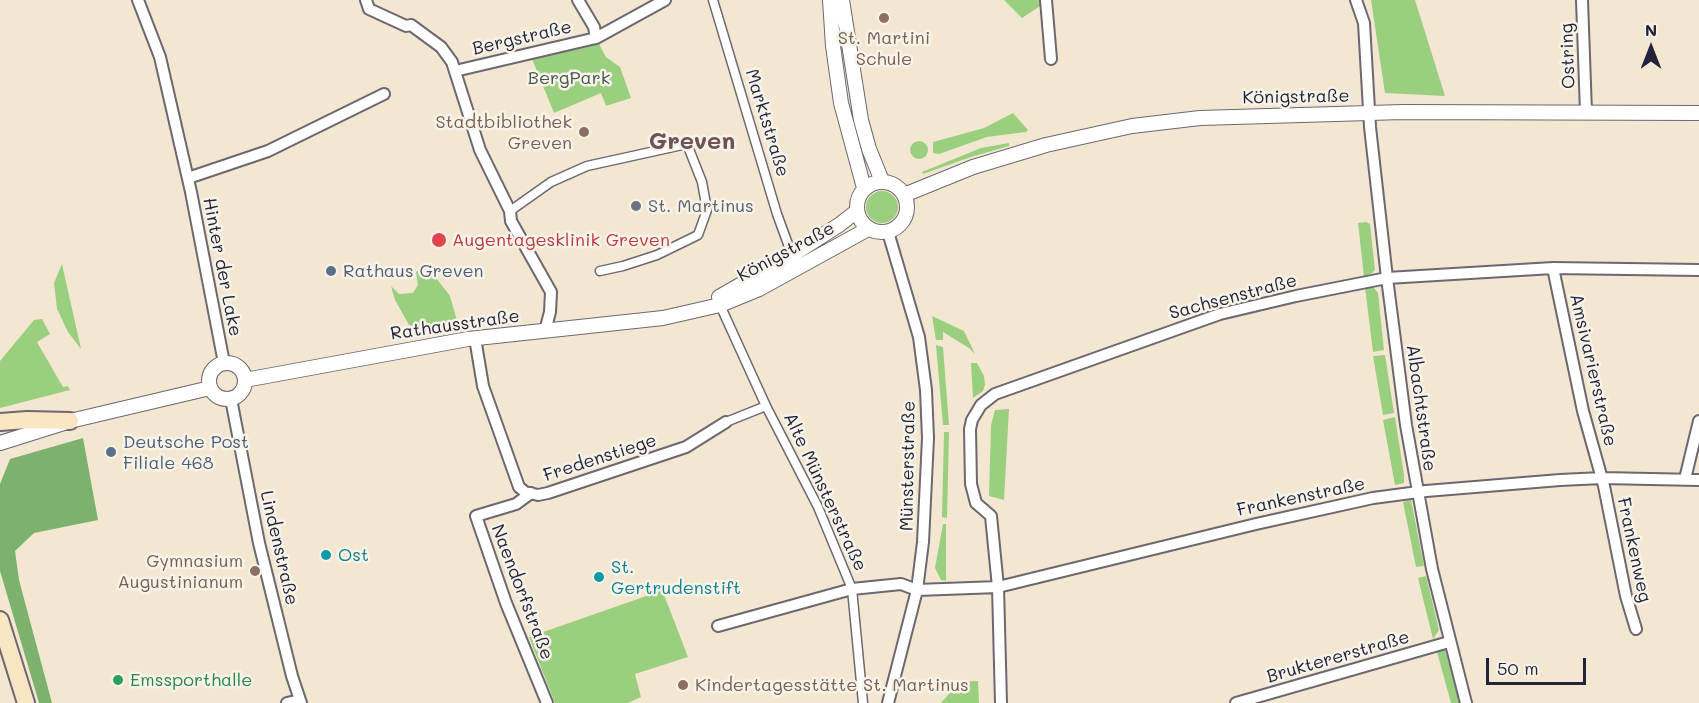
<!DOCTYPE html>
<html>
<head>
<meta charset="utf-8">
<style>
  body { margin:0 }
  #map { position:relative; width:1699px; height:703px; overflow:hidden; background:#f4e7d1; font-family:Mali,sans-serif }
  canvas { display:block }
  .north { position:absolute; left:1621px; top:18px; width:60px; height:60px; -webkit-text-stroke:4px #f7f3e8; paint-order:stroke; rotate:0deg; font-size:16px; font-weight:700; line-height:24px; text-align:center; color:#22223b }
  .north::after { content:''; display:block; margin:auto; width:21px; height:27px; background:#22223b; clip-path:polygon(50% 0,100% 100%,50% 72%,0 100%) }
  .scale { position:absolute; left:1486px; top:658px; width:100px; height:27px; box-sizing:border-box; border:3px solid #22223b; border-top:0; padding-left:8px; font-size:18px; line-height:21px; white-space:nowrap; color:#22223b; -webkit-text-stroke:4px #f7f3e8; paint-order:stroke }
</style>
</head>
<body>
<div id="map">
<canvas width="1699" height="703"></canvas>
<div class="north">N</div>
<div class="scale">50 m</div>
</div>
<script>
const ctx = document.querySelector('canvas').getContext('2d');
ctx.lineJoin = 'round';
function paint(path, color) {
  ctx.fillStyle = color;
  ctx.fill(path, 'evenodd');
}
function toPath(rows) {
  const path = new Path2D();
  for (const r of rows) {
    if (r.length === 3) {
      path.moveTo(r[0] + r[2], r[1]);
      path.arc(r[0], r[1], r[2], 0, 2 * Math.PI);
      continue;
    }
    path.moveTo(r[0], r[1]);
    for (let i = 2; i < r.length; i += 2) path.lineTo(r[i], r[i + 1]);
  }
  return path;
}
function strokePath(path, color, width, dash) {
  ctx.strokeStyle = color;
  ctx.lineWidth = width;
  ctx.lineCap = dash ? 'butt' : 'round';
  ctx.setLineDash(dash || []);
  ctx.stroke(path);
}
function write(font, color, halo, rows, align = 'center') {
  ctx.font = font + ' Mali,sans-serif';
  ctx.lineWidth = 5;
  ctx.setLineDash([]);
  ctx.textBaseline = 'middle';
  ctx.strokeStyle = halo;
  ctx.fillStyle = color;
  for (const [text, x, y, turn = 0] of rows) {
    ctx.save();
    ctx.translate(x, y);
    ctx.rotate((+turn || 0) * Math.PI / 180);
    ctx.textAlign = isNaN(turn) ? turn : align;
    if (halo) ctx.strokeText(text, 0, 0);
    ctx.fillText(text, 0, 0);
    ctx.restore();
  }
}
paint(toPath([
  [1004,0,1049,0,1022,18],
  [1371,0,1415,0,1445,96,1385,93],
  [599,44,606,57,620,67,631,98,606,106,601,93,554,113,532,59],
  [1013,113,1028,130,1026,132,987,137,939,154,933,153,933,142,984,128],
  [919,150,9],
  [1009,143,1009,146,971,157,923,174,922,172,981,148],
  [882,207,16],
  [1366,222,1370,224,1375,270,1372,273,1364,277,1358,223],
  [62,264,81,349,68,332,57,309,54,283],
  [426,265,450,296,458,324,418,330,409,325,395,300,391,286,399,294,413,293,418,285,416,272],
  [1365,287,1374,288,1378,293,1384,350,1373,352],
  [932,316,964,331,975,354,969,348,943,332,943,340,936,340],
  [42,319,50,334,37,342,63,387,68,386,70,390,0,408,0,361,34,320],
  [936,345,943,347,949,425,943,425],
  [1385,355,1394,413,1383,415,1373,356],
  [971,363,977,363,984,376,985,385,983,391,973,398],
  [1009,409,1004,500,989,496,991,425,995,410],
  [1395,417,1404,475,1404,483,1395,485,1383,420],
  [944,432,949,432,947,518,942,517],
  [1411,500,1424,566,1416,567,1403,502],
  [943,524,946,524,946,581,941,580,935,568],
  [1426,576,1439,630,1433,639,1418,578],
  [661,587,688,657,635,674,641,697,628,703,555,703,529,637,652,594],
  [1445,650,1460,703,1451,703,1437,652],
  [978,681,979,703,941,703,959,682]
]), '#9bcf80');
paint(toPath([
  [83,438,98,520,34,533,15,551,19,580,52,703,39,703,0,571,0,484,10,459]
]), '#7cb26e');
const pedestrian = toPath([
  [713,0,777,214,792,255],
  [510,211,551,182,587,166,687,144,702,182,707,210,698,235,657,255,623,266,600,271],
  [720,305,766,406,818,507,852,589,863,703],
  [726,422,766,406]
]);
const minor = toPath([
  [138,0,160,57,191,192,224,363],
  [366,0,369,9,406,26,411,25,441,47,452,62,480,150,510,211,511,221,551,292,550,312,545,331],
  [578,0,594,27,596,38],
  [1046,0,1051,59],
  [1356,0,1364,23,1370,127,1387,278,1406,425,1432,569,1466,703],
  [1582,0,1586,112],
  [455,71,596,38,665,0],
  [188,178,268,151,384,94],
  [888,232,919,337,926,390,928,438,923,542,917,590,888,703],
  [1553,268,1583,411,1604,486,1626,596,1636,629],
  [475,338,483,386,519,487,525,492,538,495,548,493,686,447,726,422],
  [231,399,259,543,292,676,301,703],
  [1685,479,1699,421],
  [531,493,516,504,476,516,506,603,547,703],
  [718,626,852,589,901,584,917,590,998,587,1256,524,1373,498,1426,491,1560,480,1602,478,1699,480],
  [287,703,300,700],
  [1001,703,998,587,991,516,976,503,971,484,970,429,972,420,981,405,995,394,1220,314,1296,296,1387,278,1553,268,1699,270],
  [1236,703,1449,642]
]);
const tertiary = toPath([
  [830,0,833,46,841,103,864,188],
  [842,0,861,120,869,149,882,181],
  [882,207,25],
  [904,195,973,167,1046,145,1132,126,1200,118,1403,112,1699,113],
  [719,297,792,255,839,225,857,211],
  [227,381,18],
  [245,380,468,339,663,318,720,305,759,289,868,229],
  [0,443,70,421,210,388]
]);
const secondary = toPath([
  [0,422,27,420,70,421],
  [0,620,26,703]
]);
strokePath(pedestrian, '#6c6770', 11);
strokePath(minor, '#6c6770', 14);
strokePath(tertiary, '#6c6770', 16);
strokePath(secondary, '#6c6770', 20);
strokePath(pedestrian, '#fff', 8);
strokePath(minor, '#fff', 10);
strokePath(tertiary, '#fff', 14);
strokePath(secondary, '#fbe6c4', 16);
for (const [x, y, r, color] of [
  [884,18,6,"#8d6e63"],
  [584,132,6,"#8d6e63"],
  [636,206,6,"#6b7280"],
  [439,240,8,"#e0444e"],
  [331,271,6,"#5c6f8a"],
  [111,452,6,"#5c6f8a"],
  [326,555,6,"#0f9aa8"],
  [255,571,6,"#8d6e63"],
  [599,577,6,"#0f9aa8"],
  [118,680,6,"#2e9e5b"],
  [683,685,6,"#8d6e63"]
]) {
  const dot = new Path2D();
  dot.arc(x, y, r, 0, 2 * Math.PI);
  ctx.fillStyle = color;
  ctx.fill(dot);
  strokePath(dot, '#f7f3e8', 2);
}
write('18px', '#22223b', '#f7f3e8', [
  ["Bergstraße",522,38,-13],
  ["Ostring",1568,56,-92],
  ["Königstraße",1296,97,-1],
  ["Marktstraße",767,123,73],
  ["Königstraße",786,252,-28],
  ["Hinter der Lake",222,267,79],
  ["Sachsenstraße",1233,297,-15],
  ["Rathausstraße",455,325,-8],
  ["Amsivarierstraße",1593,370,77],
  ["Albachtstraße",1421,408,82],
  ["Fredenstiege",600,458,-18],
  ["Münsterstraße",908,466,-89],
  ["Alte Münsterstraße",825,492,65],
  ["Frankenstraße",1301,497,-12],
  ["Lindenstraße",279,548,77],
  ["Frankenweg",1634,550,78],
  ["Naendorfstraße",522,592,69],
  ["Bruktererstraße",1338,657,-16]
]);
write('18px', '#785e54', '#f7f3e8', [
  ["St. Martini",884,38,"center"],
  ["Schule",884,59,"center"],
  ["Stadtbibliothek",572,122],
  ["Greven",572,143],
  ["Gymnasium",243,561],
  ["Augustinianum",243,582],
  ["Kindertagesstätte St. Martinus",695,685,"left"]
], 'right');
write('18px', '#465650', '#f7f3e8', [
  ["BergPark",569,78]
]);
write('18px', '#5b616d', '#f7f3e8', [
  ["St. Martinus",648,206]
], 'left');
write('18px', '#be3a42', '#f7f3e8', [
  ["Augentagesklinik Greven",452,240]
], 'left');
write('18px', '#4e5e75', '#f7f3e8', [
  ["Rathaus Greven",343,271],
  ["Deutsche Post",123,442],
  ["Filiale 468",123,463]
], 'left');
write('18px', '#0d838f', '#f7f3e8', [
  ["Ost",338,555],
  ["St.",611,567],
  ["Gertrudenstift",611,588]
], 'left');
write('18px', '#27864d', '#f7f3e8', [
  ["Emssporthalle",130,680]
], 'left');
write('bold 24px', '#6f5257', '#f7f3e8', [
  ["Greven",692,142]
]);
</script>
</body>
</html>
